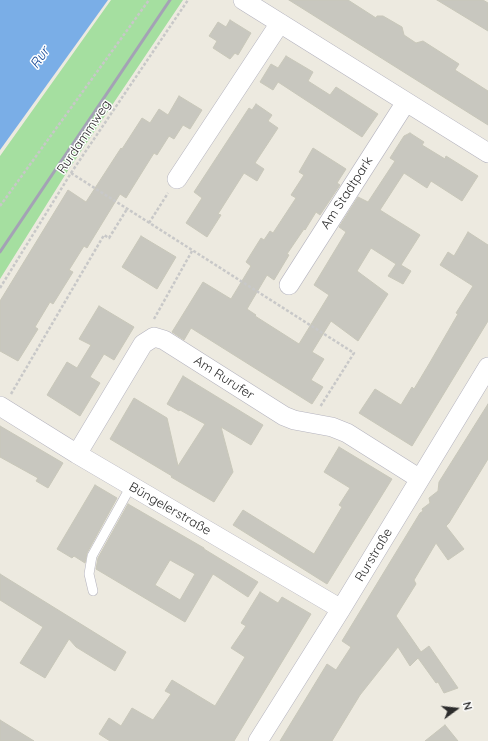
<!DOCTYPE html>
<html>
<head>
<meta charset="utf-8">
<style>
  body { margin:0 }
  #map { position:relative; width:488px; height:741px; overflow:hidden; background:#edeae0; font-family:Quicksand,sans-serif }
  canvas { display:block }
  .north { position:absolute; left:436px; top:689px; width:40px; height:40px; -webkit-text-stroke:3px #fff; paint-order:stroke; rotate:75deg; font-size:11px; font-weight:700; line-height:16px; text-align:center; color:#2c2c2c }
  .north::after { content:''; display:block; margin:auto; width:14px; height:18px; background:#2c2c2c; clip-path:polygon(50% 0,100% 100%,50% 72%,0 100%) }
</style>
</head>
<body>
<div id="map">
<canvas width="488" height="741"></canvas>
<div class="north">N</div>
</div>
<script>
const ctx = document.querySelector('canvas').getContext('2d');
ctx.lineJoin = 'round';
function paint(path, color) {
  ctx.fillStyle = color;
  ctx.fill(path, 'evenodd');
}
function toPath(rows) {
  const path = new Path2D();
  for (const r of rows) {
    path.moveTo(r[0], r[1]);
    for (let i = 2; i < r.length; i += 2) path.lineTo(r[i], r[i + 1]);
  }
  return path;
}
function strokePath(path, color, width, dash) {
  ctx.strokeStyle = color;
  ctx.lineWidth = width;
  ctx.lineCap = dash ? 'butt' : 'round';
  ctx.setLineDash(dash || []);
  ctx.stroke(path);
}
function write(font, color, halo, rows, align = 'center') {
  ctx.font = font + ' Quicksand,sans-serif';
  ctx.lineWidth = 3;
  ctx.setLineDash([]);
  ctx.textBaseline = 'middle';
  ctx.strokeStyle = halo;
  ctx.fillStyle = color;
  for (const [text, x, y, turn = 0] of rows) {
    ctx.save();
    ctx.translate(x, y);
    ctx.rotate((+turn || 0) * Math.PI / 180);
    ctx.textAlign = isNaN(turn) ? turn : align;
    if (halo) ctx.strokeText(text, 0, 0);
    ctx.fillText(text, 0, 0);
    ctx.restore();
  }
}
paint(toPath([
  [111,0,183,0,67,172,0,279,0,156]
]), '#a5dfa0');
paint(toPath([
  [0,0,108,0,0,150]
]), '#7aaee7');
const building = toPath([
  [289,0,348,0,376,18,377,16,383,16,402,27,404,35,416,43,423,41,459,64,455,70,488,91,488,125,289,0],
  [437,0,483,0,488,3,488,31,437,0],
  [230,20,251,33,238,55,235,53,230,59,213,48,217,41,209,36,218,22,226,27,230,20],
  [286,56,313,72,308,81,330,95,336,87,378,114,362,137,278,82,273,90,260,82,271,64,278,68,286,56],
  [179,96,202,110,190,129,183,125,174,139,169,136,157,155,154,153,126,198,120,194,87,248,84,246,69,270,73,272,53,304,50,302,35,327,38,329,18,361,0,351,0,301,68,190,86,202,121,148,122,149,142,118,150,123,159,109,168,115,179,96],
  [256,104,272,115,268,121,278,128,255,163,264,169,257,181,244,173,218,214,221,215,207,237,186,223,202,198,194,192,249,108,252,110,256,104],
  [410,133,424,142,422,145,445,159,446,156,478,176,462,201,431,181,427,188,404,173,380,210,420,235,401,265,411,271,403,284,388,276,396,264,371,248,357,271,388,294,358,341,331,321,312,352,324,359,311,380,323,387,312,404,191,328,184,340,172,332,203,282,231,299,251,266,246,262,261,238,264,240,270,231,273,233,296,198,291,195,304,175,299,172,313,148,346,169,337,183,340,185,320,215,316,212,305,230,304,229,287,254,289,255,274,280,267,275,247,309,256,315,255,316,299,344,329,295,314,285,346,232,339,227,358,197,368,202,395,161,390,158,404,136,410,133],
  [468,232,488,245,488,321,412,446,359,413,375,389,401,405,412,387,414,389,429,364,458,314,456,313,473,286,440,265,448,252,454,256,468,232],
  [141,236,176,257,157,289,122,267,141,236],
  [99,306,134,327,114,360,104,354,90,377,100,383,80,416,47,395,67,362,77,368,91,345,79,339,99,306],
  [183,376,263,425,251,445,221,427,233,472,214,502,171,477,172,476,110,439,134,398,167,418,178,466,205,424,180,410,179,411,167,404,183,376],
  [488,404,488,459,449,523,446,526,464,549,448,560,436,543,414,580,416,584,396,616,421,652,429,646,458,688,444,693,438,682,436,683,418,658,410,666,398,647,360,695,332,741,280,741,327,664,336,670,351,647,342,641,420,513,423,511,422,509,430,503,429,498,438,491,439,482,488,404],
  [0,426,63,463,48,488,36,481,38,478,0,457,0,426],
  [339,447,392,479,327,584,233,525,243,510,314,554,342,507,339,505,350,488,324,472,339,447],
  [95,485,117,498,87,553,85,563,74,556,72,558,57,549,95,485],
  [128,504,204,548,204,549,258,582,248,597,213,574,185,622,96,569,98,558,128,504],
  [170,560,195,574,180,600,155,585,170,560],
  [0,574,126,652,115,671,76,647,69,639,45,678,20,663,43,627,0,600,0,574],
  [260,592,278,603,282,597,311,614,234,741,110,741,99,734,109,718,121,726,132,708,153,720,171,694,165,691,172,680,215,706,245,657,231,648,246,626,241,623,260,592],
  [0,720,34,741,0,741,0,720],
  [445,725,458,741,425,741,445,725]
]);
paint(building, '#c8c7bf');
strokePath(building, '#c8c7b9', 1);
const lane = toPath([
  [93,591,89,574,92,556,131,486]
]);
const street = toPath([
  [243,0,488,153],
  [177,179,280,23],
  [289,285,406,102],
  [0,406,77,454,341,609],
  [77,454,143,344,154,337,164,340,284,416,294,420,332,427,347,433,420,479],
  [258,741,341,609,488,367]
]);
strokePath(lane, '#b4b3be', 10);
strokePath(street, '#b4b3be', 20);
strokePath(toPath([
  [71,173,354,353,320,407],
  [0,206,149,0],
  [149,223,168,193],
  [0,288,71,173,188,0],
  [154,319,192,251],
  [11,394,104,235,109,238,127,209]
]), '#c8c8c8', 2.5, [3, 2]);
strokePath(lane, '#fff', 9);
strokePath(street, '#fff', 19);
strokePath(toPath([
  [0,252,170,0]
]), '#a4a2b5', 3);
write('13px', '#2c2c2c', '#fff', [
  ["Rurdammweg",84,137,-56],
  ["Am Stadtpark",347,193,-57],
  ["Am Rurufer",224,378,33],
  ["Büngelerstraße",170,509,30],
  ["Rurstraße",374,555,-59]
]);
write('italic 14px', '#174996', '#fff', [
  ["Rur",40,58,-55]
]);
</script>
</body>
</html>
